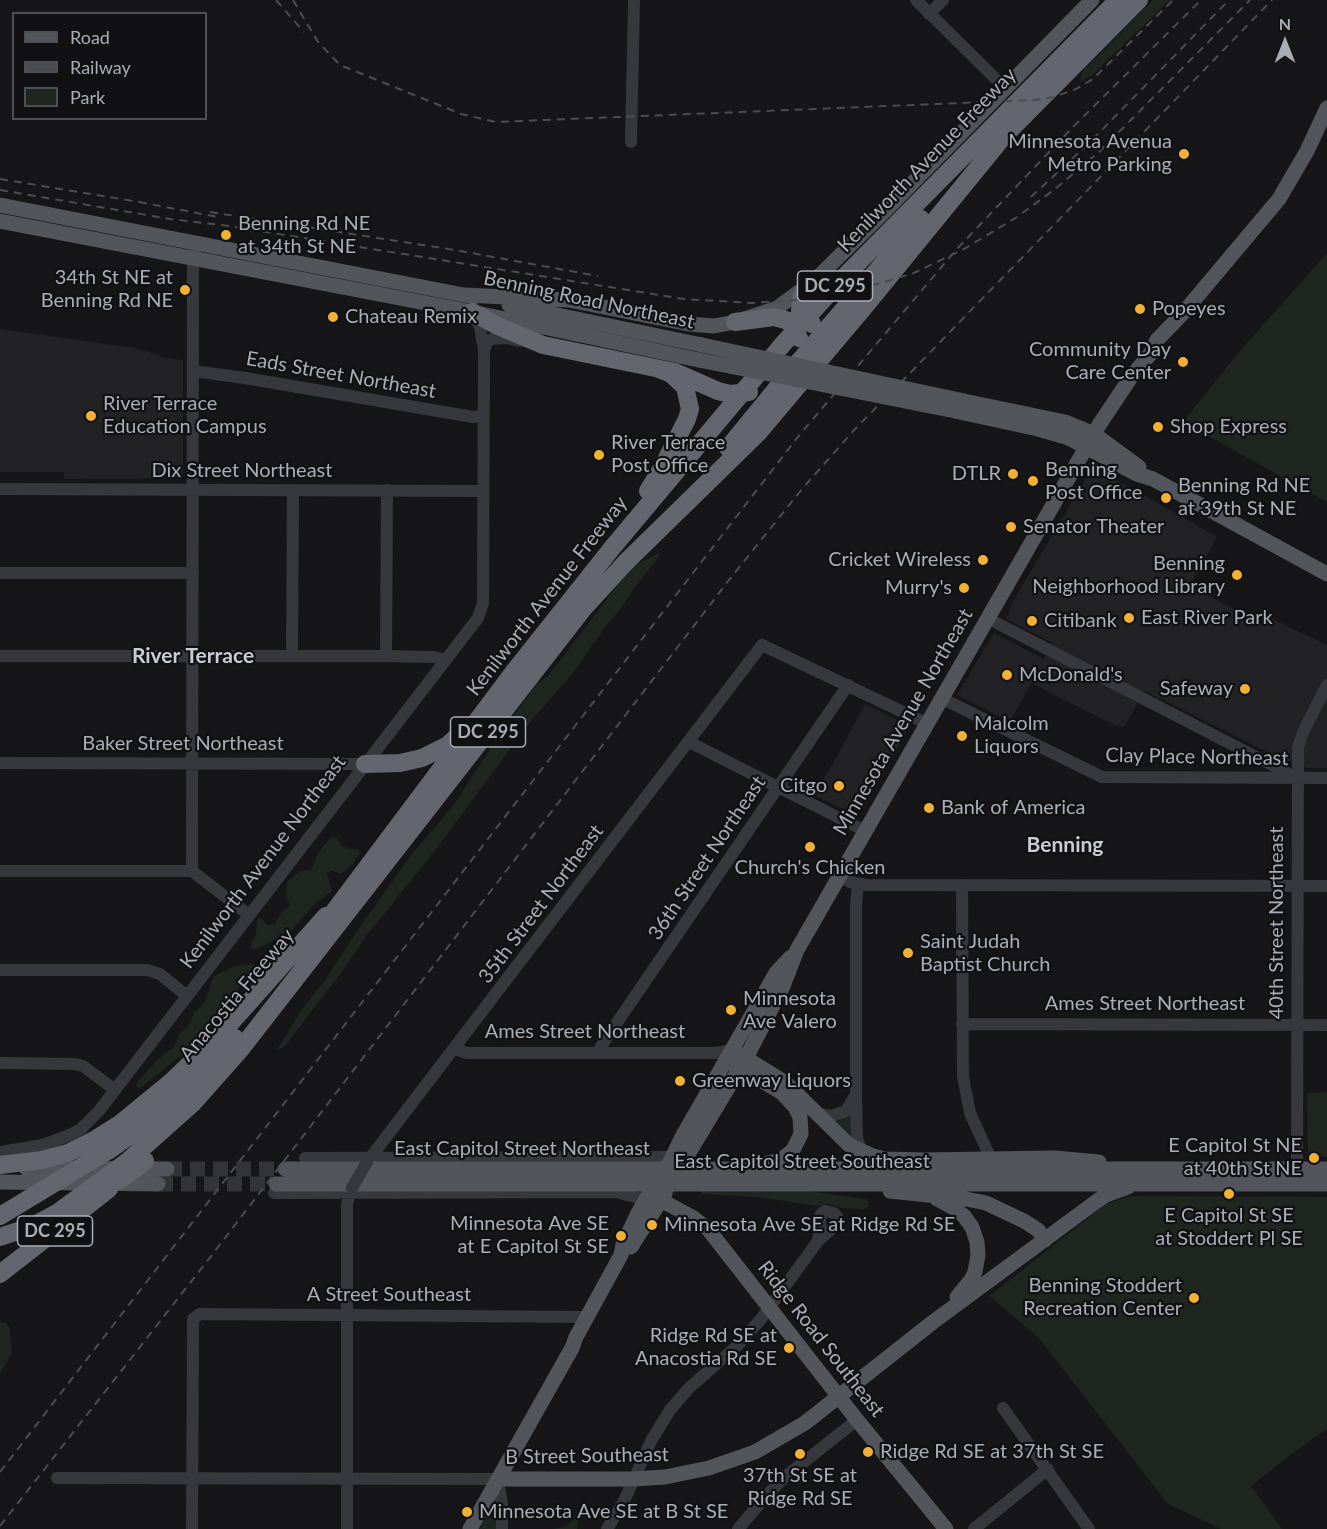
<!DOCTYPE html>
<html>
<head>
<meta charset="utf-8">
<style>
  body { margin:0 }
  #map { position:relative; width:1327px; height:1529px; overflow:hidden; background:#161618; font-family:Lato,sans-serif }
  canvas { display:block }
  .legend { position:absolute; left:12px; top:12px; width:195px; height:108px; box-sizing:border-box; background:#111113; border:2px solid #4d4f55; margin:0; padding:8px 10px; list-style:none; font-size:18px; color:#a8adb8 }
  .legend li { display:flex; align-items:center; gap:12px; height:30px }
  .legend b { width:30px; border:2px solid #4d4f55 }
  .north { position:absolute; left:1255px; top:12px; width:60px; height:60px; -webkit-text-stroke:4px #111113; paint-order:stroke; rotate:0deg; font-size:16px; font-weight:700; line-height:24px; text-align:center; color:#a8adb8 }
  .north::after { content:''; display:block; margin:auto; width:21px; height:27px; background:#a8adb8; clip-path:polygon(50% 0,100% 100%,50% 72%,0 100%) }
</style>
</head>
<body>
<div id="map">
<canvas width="1327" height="1529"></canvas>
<ul class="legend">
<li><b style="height:8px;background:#53555c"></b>Road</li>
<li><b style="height:8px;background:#4a4c52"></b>Railway</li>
<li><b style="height:16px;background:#1e261f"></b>Park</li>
</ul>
<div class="north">N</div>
</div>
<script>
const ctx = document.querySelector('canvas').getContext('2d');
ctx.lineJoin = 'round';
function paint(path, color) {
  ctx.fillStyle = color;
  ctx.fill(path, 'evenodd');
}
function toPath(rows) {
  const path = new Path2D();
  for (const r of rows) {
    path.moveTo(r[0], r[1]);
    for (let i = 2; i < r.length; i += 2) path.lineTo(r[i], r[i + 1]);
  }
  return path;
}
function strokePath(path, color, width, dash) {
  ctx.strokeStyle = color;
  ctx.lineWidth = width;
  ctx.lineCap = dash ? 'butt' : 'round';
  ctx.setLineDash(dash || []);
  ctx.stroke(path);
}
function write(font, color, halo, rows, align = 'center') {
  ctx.font = font + ' Lato,sans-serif';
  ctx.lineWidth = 4.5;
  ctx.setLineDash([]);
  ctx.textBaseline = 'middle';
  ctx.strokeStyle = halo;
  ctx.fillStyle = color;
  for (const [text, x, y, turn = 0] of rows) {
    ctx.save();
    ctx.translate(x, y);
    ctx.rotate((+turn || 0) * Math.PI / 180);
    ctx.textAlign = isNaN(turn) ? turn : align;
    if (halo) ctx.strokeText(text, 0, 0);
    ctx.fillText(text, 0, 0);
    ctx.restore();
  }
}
paint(toPath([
  [0,329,136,348,166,358,183,360,183,478,64,479,64,472,0,472],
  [1092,468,1128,486,1217,537,1190,586,1263,624,1268,617,1327,645,1327,768,1308,768,1267,752,1145,691,1124,727,1116,726,1031,683,1010,722,957,695,994,633,1044,659,1051,642,1006,619,1012,603],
  [865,704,910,726,858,817,814,795,839,753]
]), '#222225');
paint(toPath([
  [1153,0,1170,0,1092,75,1080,82,1082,72],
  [1327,253,1327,502,1183,422,1239,352],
  [660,552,657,560,637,584,620,610,605,627,573,673,531,721,434,852,367,935,338,977,291,1038,284,1047,277,1050,302,1009,326,979,355,934,411,855,453,806,505,726,537,684,549,675,626,574,639,563],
  [331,837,337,838,343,847,359,850,360,853,352,865,341,874,332,871,327,873,332,891,315,904,290,932,257,949,251,948,251,943,256,936,257,919,261,918,267,925,274,925,282,911,290,906,286,895,287,882,298,872,311,869,319,852],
  [255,964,258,971,235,992,230,1011,226,1015,219,1013,205,1037,152,1079,140,1088,136,1087,137,1082,159,1058,173,1048,180,1033,188,1026,194,1013,205,1001,213,977,234,966],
  [1327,1092,1327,1157,1308,1157,1307,1093],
  [853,1109,851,1139,832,1121],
  [698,1189,808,1191,865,1199,869,1202,868,1207,864,1209,841,1208,829,1204,818,1206,758,1197,702,1194],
  [1127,1196,1327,1197,1327,1429,1293,1453,1251,1486,1282,1529,1221,1529,1168,1504,1039,1338,989,1296,1105,1205],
  [0,1322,6,1323,10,1328,12,1353,0,1374],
  [492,1509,496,1512,496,1529,479,1529],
  [579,1514,583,1516,578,1523,577,1529,552,1529,565,1527,573,1521,575,1515]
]), '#1e261f');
strokePath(toPath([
  [167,1169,285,1169],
  [158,1184,276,1184]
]), '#333438', 15, [15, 8]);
strokePath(toPath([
  [916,0,1005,88],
  [929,14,943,0],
  [631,142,634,0],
  [484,351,487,342,492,339,506,338,520,341],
  [193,371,245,378,473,417,483,416],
  [0,489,483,491],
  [0,573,193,573],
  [987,618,1295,777],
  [0,656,386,656,434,657,446,660],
  [292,656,293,490],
  [386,656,387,490],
  [941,698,1102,777,1327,778],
  [689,742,865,831],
  [0,763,365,764],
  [0,871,192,871,249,915],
  [192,871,193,259,195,243],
  [839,876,850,882,867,885,1327,886],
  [858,884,856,905,856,1095,857,1137,861,1152],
  [962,885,963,1076,970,1113,991,1159],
  [0,970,147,970,160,974,187,996],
  [962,1024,1327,1025],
  [455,1049,467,1053,715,1053,733,1050],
  [598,1053,603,1043,848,685],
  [0,1063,75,1064,83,1066,115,1090],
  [817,1113,831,1116,846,1111,855,1096],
  [0,1152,43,1145,70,1135,81,1129,98,1112,478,618,483,603,484,351,480,327,473,314],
  [305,1158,673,1157],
  [367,1162,762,645,926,723],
  [1297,1168,1298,748,1303,732,1327,685],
  [274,1193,616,1192,646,1200],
  [1003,1408,1089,1529],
  [57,1478,498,1479,502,1504,502,1529],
  [192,1529,193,1319,200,1314,587,1317],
  [347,1529,347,1205,351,1189],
  [607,1529,624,1501,651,1441,670,1410,689,1388,737,1346,761,1319,818,1241,836,1225,838,1218,834,1213,825,1211,821,1214,818,1241],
  [738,1529,768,1494,786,1476,857,1420],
  [974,1529,1048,1469]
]), '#37383d', 12);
strokePath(toPath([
  [0,205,474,297],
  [0,221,472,312,699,360],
  [465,295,569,300,689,324,714,326,735,322,777,308,814,281,882,214,1092,0],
  [509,305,702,345],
  [964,401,1065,422,1094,434,1139,467],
  [955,411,1038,429,1069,438,1137,474,1153,479,1327,574],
  [733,1050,786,1083,849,1145,873,1156,885,1159,923,1160,1055,1158,1099,1162],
  [731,1063,781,1092,795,1107,800,1117,801,1134,793,1150,781,1160,763,1164],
  [685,1159,746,1058,783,986,797,950,1099,425,1131,377,1151,353,1157,340,1184,312,1279,199,1307,151,1327,108],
  [671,1160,682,1137,776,973,791,957],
  [26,1168,167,1169],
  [285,1169,1327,1169],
  [0,1182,158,1184],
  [276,1184,1327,1184],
  [890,1191,966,1199,986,1203,1024,1221,1038,1230,1045,1240],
  [937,1199,952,1207,964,1216,972,1227,977,1242,978,1255,975,1272,971,1280,957,1297],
  [646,1200,661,1201,670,1205,692,1217,708,1229,857,1420,946,1529],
  [631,1247,665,1194],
  [498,1479,634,1479,665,1477,709,1468,755,1452,805,1423,933,1322,1097,1201,1106,1195,1128,1187],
  [470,1529,572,1348,576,1337,621,1255,623,1245,638,1213,651,1191]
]), '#53555c', 15);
strokePath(toPath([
  [800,310,802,295,807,287],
  [472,312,498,326,543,345,675,372,718,391,730,394],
  [735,322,774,317,789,321],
  [728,448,791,371,921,219],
  [648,491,662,468,687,419,690,409,685,387,671,374,656,368],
  [365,764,400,763,422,758,448,745,460,734],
  [321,929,516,669,612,548,783,344,840,281,1118,0],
  [109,1150,152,1120,174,1101,235,1038],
  [128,1161,193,1103,240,1050,583,609,626,562,759,432,866,305,1003,137,1139,0],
  [0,1165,42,1160,68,1153,94,1140,121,1123,171,1082,219,1036,326,916],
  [0,1237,33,1226,57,1213,83,1194],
  [0,1274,109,1189]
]), '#63666e', 18);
strokePath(toPath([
  [276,0,304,32],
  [293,0,318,42,340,65,461,114,496,122,1034,100,1054,97,1076,89,1093,79,1173,0],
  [0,179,145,203],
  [0,190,170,219,229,226,684,299,752,303,809,299,864,288,914,273,964,249,1017,217,1055,189,1099,152,1250,0],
  [1031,197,1090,142,1229,0],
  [139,202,218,217],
  [210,212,455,250,598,276],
  [0,1472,797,438,955,251,1072,128,1201,0],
  [0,1526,215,1251,729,580,802,489,856,428,913,370,1272,0]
]), '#4a4c52', 2, [8, 6]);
strokePath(toPath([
  [352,1188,367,1162]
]), '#37383d', 12);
strokePath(toPath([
  [702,345,964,401],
  [699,360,955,411],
  [654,1186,671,1160],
  [669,1186,685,1159]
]), '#53555c', 15);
strokePath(toPath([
  [800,310,804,319,812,324],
  [789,321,799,338],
  [730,394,749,392],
  [120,1180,145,1161],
  [86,1192,128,1161],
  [0,1216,109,1150]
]), '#63666e', 18);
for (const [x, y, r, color] of [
  [1184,154,6,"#f2b134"],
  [226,235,6,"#f2b134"],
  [185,290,6,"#f2b134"],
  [1140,309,6,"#f2b134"],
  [333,317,6,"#f2b134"],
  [1183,362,6,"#f2b134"],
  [91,416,6,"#f2b134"],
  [1158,427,6,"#f2b134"],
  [599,455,6,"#f2b134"],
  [1013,474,6,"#f2b134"],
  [1033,481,6,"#f2b134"],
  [1166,498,6,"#f2b134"],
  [1011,527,6,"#f2b134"],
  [983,560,6,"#f2b134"],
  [1237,575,6,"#f2b134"],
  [964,588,6,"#f2b134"],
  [1129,618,6,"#f2b134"],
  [1032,621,6,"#f2b134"],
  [1007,675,6,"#f2b134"],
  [1245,689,6,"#f2b134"],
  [962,736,6,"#f2b134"],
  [839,786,6,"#f2b134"],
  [929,808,6,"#f2b134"],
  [810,847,6,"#f2b134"],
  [908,953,6,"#f2b134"],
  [731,1010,6,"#f2b134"],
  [680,1081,6,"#f2b134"],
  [1314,1158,6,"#f2b134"],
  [1229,1194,6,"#f2b134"],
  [652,1225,6,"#f2b134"],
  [621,1236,6,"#f2b134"],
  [1194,1298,6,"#f2b134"],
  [789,1348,6,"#f2b134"],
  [868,1452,6,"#f2b134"],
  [800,1454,6,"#f2b134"],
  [467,1512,6,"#f2b134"]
]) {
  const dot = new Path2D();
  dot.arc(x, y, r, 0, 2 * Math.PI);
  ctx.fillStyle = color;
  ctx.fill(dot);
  strokePath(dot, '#111113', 2);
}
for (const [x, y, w] of [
  [835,286,75],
  [488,732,75],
  [55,1231,75]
]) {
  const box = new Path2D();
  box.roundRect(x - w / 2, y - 15, w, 30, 4.5);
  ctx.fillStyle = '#111113';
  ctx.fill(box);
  strokePath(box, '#a8adb8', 1.5);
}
write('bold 18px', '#a8adb8', null, [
  ["DC 295",835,286],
  ["DC 295",488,732],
  ["DC 295",55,1231]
]);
write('20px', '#a8adb8', '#111113', [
  ["Minnesota Avenua",1172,142,"right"],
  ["Metro Parking",1172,165,"right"],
  ["Benning Rd NE",238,224],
  ["at 34th St NE",238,247],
  ["34th St NE at",173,278,"right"],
  ["Benning Rd NE",173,301,"right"],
  ["Popeyes",1152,309],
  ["Chateau Remix",345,317],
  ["Community Day",1171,350,"right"],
  ["Care Center",1171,373,"right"],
  ["River Terrace",103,404],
  ["Education Campus",103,427],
  ["Shop Express",1170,427],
  ["River Terrace",611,443],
  ["Post Office",611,466],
  ["Benning",1045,470],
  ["Post Office",1045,493],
  ["DTLR",1001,474,"right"],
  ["Benning Rd NE",1178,486],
  ["at 39th St NE",1178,509],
  ["Senator Theater",1023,527],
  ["Cricket Wireless",971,560,"right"],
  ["Benning",1225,564,"right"],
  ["Neighborhood Library",1225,587,"right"],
  ["Murry's",952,588,"right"],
  ["East River Park",1141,618],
  ["Citibank",1044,621],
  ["McDonald's",1019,675],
  ["Safeway",1233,689,"right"],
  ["Malcolm",974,724],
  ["Liquors",974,747],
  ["Citgo",827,786,"right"],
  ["Bank of America",941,808],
  ["Church's Chicken",810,868,"center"],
  ["Saint Judah",920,942],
  ["Baptist Church",920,965],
  ["Minnesota",743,999],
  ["Ave Valero",743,1022],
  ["Greenway Liquors",692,1081],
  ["E Capitol St NE",1302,1146,"right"],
  ["at 40th St NE",1302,1169,"right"],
  ["E Capitol St SE",1229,1216,"center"],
  ["at Stoddert Pl SE",1229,1239,"center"],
  ["Minnesota Ave SE",609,1224,"right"],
  ["at E Capitol St SE",609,1247,"right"],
  ["Minnesota Ave SE at Ridge Rd SE",664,1225],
  ["Benning Stoddert",1182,1286,"right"],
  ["Recreation Center",1182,1309,"right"],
  ["Ridge Rd SE at",777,1336,"right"],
  ["Anacostia Rd SE",777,1359,"right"],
  ["Ridge Rd SE at 37th St SE",880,1452],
  ["37th St SE at",800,1476,"center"],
  ["Ridge Rd SE",800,1499,"center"],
  ["Minnesota Ave SE at B St SE",479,1512]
], 'left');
write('20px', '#a8adb8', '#111113', [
  ["Kenilworth Avenue Freeway",927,160,-46],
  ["Benning Road Northeast",589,300,12],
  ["Eads Street Northeast",341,375,10],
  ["Dix Street Northeast",242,471],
  ["Kenilworth Avenue Freeway",547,596,-52],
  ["Minnesota Avenue Northeast",903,722,-60],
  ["Baker Street Northeast",183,744],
  ["Clay Place Northeast",1197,757,1],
  ["36th Street Northeast",707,858,-56],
  ["Kenilworth Avenue Northeast",263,862,-53],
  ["35th Street Northeast",541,904,-53],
  ["40th Street Northeast",1277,923,-90],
  ["Anacostia Freeway",237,995,-50],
  ["Ames Street Northeast",1145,1004],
  ["Ames Street Northeast",585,1032],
  ["East Capitol Street Northeast",522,1149],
  ["East Capitol Street Southeast",802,1162],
  ["A Street Southeast",389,1295],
  ["Ridge Road Southeast",821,1339,52],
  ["B Street Southeast",587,1456,-1]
]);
write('bold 21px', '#c9ccd4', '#111113', [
  ["River Terrace",193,656],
  ["Benning",1065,845]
]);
</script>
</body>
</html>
